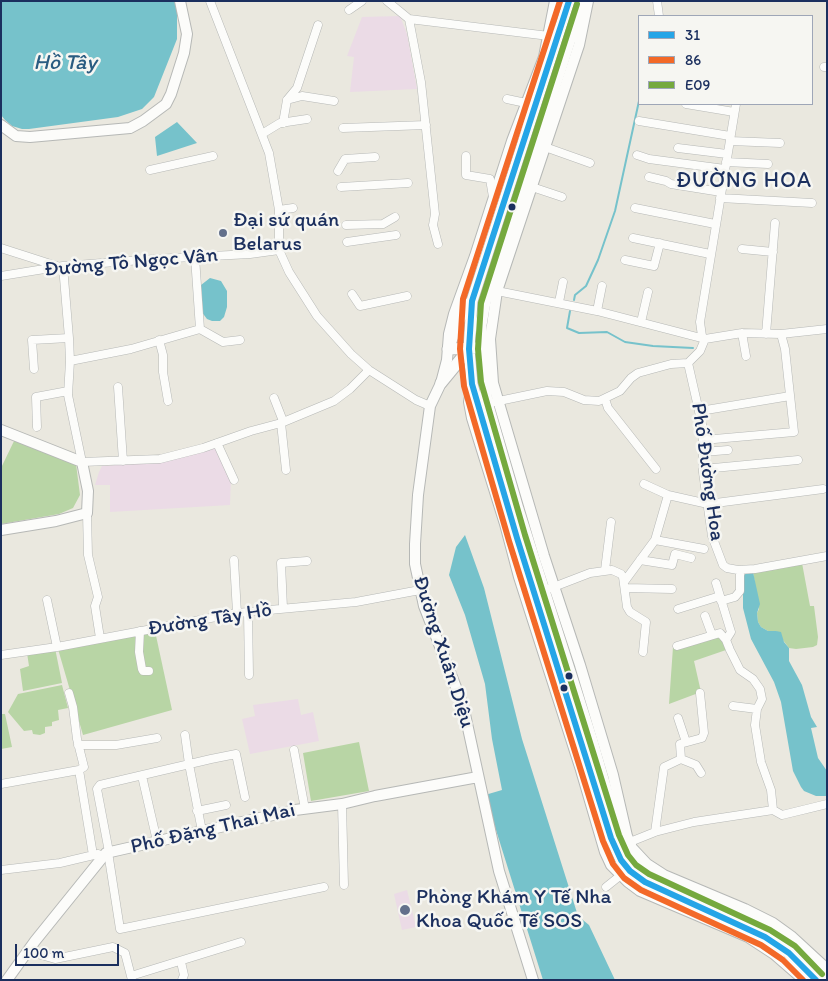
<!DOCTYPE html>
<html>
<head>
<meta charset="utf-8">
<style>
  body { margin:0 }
  #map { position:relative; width:828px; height:981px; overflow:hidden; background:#eae8df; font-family:Itim,sans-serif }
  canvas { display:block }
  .frame { position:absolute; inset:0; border:2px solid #1b2f5e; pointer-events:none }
  .legend { position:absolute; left:638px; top:15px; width:175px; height:90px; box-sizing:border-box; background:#f6f6f2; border:1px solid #9ea6b7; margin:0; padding:6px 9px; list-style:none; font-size:15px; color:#1b2f5e }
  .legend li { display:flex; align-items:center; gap:10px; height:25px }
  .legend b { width:25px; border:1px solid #9ea6b7 }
  .scale { position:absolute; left:15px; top:944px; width:104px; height:22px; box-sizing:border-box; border:2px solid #1b2f5e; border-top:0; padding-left:6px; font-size:15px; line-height:18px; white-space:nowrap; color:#1b2f5e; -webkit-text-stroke:4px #f6f6f2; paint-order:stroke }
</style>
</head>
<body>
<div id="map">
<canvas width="828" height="981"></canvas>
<div class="frame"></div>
<ul class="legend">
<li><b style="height:6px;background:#25a5e7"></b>31</li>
<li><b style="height:6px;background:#f36928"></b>86</li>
<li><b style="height:6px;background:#75a93e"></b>E09</li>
</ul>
<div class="scale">100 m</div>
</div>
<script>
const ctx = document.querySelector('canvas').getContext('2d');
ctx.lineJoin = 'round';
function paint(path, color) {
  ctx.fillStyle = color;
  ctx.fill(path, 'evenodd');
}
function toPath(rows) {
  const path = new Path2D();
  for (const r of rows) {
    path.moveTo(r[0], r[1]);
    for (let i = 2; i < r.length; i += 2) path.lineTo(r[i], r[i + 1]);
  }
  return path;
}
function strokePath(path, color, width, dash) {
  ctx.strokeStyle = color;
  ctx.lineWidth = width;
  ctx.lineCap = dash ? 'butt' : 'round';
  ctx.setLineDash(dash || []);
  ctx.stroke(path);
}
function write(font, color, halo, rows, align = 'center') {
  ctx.font = font + ' Itim,sans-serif';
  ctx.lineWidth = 5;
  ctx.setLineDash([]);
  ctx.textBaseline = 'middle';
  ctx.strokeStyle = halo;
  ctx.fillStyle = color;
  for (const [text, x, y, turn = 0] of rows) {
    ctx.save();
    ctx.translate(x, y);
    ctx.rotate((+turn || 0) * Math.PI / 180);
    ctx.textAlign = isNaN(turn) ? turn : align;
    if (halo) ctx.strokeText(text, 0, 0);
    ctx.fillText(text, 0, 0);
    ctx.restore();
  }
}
paint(toPath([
  [400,16,407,34,417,89,350,92,354,57,347,56,362,17],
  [216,448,231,478,230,505,110,512,110,485,95,485,99,472,102,466,160,462],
  [298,699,301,715,313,712,319,741,250,754,242,719,255,716,253,705],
  [407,890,416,927,402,930,394,894]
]), '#ebdbe6');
paint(toPath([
  [15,439,76,464,80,495,73,508,59,514,1,524,1,468],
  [802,563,810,606,814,606,818,637,817,645,813,647,796,649,789,648,776,631,768,631,761,627,758,622,757,613,759,609,753,572],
  [155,631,172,710,83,735,58,649],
  [719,632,726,650,694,661,701,692,669,704,673,647],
  [55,648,62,683,23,691,20,669,29,666,27,653],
  [62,685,68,708,58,710,59,720,52,722,52,726,45,727,45,733,40,735,33,734,32,730,24,731,8,712,18,694],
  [1,714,5,714,12,747,1,749],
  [359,742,369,791,311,801,303,753]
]), '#b8d5a5');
paint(toPath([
  [1,1,177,1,177,39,154,97,142,109,118,117,29,129,22,129,12,126,5,120,1,115],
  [177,122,197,143,157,156,155,137],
  [210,278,221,281,227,291,227,307,224,317,220,321,212,321,207,319,201,311,201,285],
  [465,535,484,588,522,739,578,916,589,925,615,980,543,980,485,795,502,790,492,739,485,684,465,615,449,575,456,547],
  [753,572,760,604,757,613,758,622,761,627,768,631,776,631,781,632,784,642,789,648,789,661,802,685,811,717,817,727,811,728,818,758,827,771,827,796,816,796,804,791,801,787,793,771,781,702,774,682,751,639,743,608,743,577,746,573]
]), '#76c2cb');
strokePath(toPath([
  [574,300,575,295,586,286,598,260,615,211,639,101],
  [570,311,567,328,579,333,607,332,625,342,653,346,693,348]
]), '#76c2cb', 2);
const street = toPath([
  [210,1,269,153,279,210,279,250,289,272,317,316,351,354,369,370,416,400,430,406],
  [387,1,409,19],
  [657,1,659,16],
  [349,10,362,1],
  [409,19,421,82,435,214,433,225,438,244],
  [409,19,549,36],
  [824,67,827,67],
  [507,99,526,103],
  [287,100,302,96,334,101],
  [686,104,734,112],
  [639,121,730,136],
  [283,123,287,100,297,88,318,25],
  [343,128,426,125],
  [262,134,280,123,307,119],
  [730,141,780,143],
  [545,147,590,163],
  [678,148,727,154],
  [637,155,649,159,725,169],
  [466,156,466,175,490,179,493,197],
  [726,162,768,164],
  [150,170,213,156],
  [338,171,345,159,375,157],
  [649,177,666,181,671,184,721,192],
  [341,187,408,183],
  [532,187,562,197],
  [720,198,812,203],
  [635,208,715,224],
  [279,210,293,208],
  [346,225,383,224,395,217],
  [633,238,710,254],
  [347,242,396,235],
  [1,248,57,266],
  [742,249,773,252],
  [195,257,200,329,223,342,240,340],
  [625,260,654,266,660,243],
  [63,266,69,338,70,361,68,395,82,462,160,459,203,448,251,431,281,423,334,401,350,389,369,370],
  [1,276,63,266,155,259,250,254,279,250],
  [497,291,597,311,705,339,742,333,781,334,827,329],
  [352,294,360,306,407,296],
  [559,302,563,282],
  [597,311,602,286],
  [641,322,648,292],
  [742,333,746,356],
  [766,334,775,223],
  [159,340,163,355,163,372,168,401],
  [70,361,131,349,200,329],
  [688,363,703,429,703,472,712,536,723,565,727,568,738,570,755,569,827,556],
  [34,369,32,340,69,338],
  [118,387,123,461],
  [274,398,283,421],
  [605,399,608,408,656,469],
  [494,402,547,391,564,392,584,400,599,401,620,391,631,378,638,373,671,364,688,363,700,351,705,339,702,336,700,322,736,104],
  [700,411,790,396],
  [281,423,286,470],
  [37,427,36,397,68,391],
  [703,440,794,432,785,349,781,334],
  [217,443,234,480],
  [703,452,728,450],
  [703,469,798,460],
  [644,484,668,495,708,504,823,489],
  [87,513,88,555,98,597,95,606,100,638],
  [655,540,704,549],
  [234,560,237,613],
  [640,560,672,565,675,554,691,558],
  [605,570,611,522],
  [624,582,655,540,668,495],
  [716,583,731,632,726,640,730,650,740,670,753,679,760,689,762,699,757,709,755,725,761,762,771,790,773,810],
  [551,588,590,573,612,570,621,574,623,577,627,607,630,612,646,622,643,652],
  [625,588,672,589],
  [47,600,57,647],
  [721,601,735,597,740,591,740,570],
  [283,608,281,563,307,561],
  [678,609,720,596],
  [248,612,249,675],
  [705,616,712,635],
  [140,631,139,652,142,669,143,671,149,671],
  [677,646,720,633,726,640],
  [1,655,57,647,237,613,356,602,420,590],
  [69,693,73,707,77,739,84,767,79,770,93,855],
  [733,706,757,709],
  [678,718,686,742],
  [185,735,189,764,202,831],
  [78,745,116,745,157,738],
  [294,750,305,809],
  [681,759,680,744,702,738,704,733,700,693],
  [142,776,157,841],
  [1,784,79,770],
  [342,804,344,885],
  [197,811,226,805],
  [655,832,664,767,681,759,696,765,701,773],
  [625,844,655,832,694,822,773,810,782,815,827,804],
  [108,852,120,929,324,887],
  [109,852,97,789,100,785,211,759,236,754,245,797],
  [1,870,60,863,98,854],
  [606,887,621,875],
  [30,949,41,955,55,959,113,947,125,953,132,980],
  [181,962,184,975,182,980],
  [131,976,241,942]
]);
const secondary = toPath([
  [588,1,579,45,497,291,490,339,493,383,544,556,580,665,613,775,627,836,632,848,647,864,664,875,745,909,773,923,791,936,827,969],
  [1,125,16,136,30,137,130,128,143,121,166,104,171,94,184,53,187,34,180,1],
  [472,385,469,402,472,418,505,524,519,577,581,770,605,852,611,865,628,882,640,891,748,937,774,954,804,980],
  [1,430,82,462,88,491,87,513,56,521,1,530],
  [7,980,35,941,106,853,295,810,342,804,375,796,478,777],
  [533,980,499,871,463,705,424,606,415,564,415,544,418,495,430,406,441,383,447,360,449,334,454,314,475,256,512,141,544,57,555,1]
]);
const primary = toPath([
  [569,1,472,301,469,349,472,384,517,538,611,838,621,860,630,871,645,882,765,937,789,953,816,980],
  [581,1,573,30,485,302,481,325,482,359,487,402,518,509,592,741,619,834,626,853,637,865,652,876,735,912,769,928,809,959,827,979],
  [472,301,463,310,448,349,475,348],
  [441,383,469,349]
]);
strokePath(street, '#b6b8b6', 9);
strokePath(secondary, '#b6b8b6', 12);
strokePath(primary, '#b6b8b6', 13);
strokePath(street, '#fcfcfa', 8);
strokePath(secondary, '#fcfcfa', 10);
strokePath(primary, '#fcfcfa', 11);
strokePath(toPath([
  [569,1,472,301,469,349,472,384,517,538,611,838,621,860,630,871,645,882,765,937,789,953,816,980]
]), '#25a5e7', 6);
strokePath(toPath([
  [560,1,463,299,460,349,464,386,509,541,603,841,613,864,624,878,641,890,761,945,783,960,803,980]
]), '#f36928', 6);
strokePath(toPath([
  [577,4,481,303,478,349,481,382,525,535,619,835,628,855,636,865,649,874,770,930,795,946,822,974]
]), '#75a93e', 6);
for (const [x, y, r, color] of [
  [512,207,4.5,"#1b2f5e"],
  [223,233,5,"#63708b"],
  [569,676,4.5,"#1b2f5e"],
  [564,688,4.5,"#1b2f5e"],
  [405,910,6,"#63708b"]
]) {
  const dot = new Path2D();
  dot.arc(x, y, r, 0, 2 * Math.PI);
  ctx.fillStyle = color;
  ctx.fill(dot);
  strokePath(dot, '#f6f6f2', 2);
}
write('21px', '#1b2f5e', '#f6f6f2', [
  ["Đại sứ quán",233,221],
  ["Belarus",233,245],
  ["Phòng Khám Y Tế Nha",416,898],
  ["Khoa Quốc Tế SOS",416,922]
], 'left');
write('21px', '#1b2f5e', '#f6f6f2', [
  ["Đường Tô Ngọc Vân",131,263,-5],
  ["Phố Đường Hoa",707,472,82],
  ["Đường Tây Hồ",210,620,-9],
  ["Đường Xuân Diệu",443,652,72],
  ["Phố Đặng Thai Mai",213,829,-13]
]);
write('italic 22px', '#2a5c81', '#f6f6f2', [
  ["Hồ Tây",65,63]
]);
ctx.letterSpacing = '1px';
write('22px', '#1b2f5e', '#f6f6f2', [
  ["ĐƯỜNG HOA",744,181]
]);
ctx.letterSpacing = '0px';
</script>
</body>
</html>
